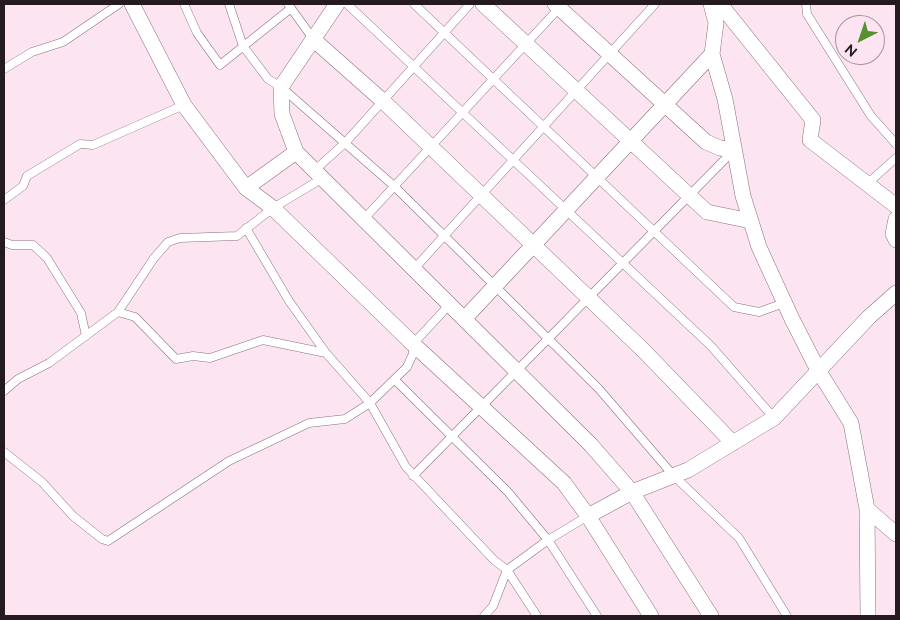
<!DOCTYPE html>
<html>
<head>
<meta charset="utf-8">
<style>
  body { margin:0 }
  #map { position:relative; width:900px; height:620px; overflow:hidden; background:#fce5f1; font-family:Raleway,sans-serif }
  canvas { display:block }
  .frame { position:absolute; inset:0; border:5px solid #241a20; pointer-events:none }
  .north { position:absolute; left:835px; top:15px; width:50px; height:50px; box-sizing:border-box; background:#fce5f1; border:1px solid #a6949d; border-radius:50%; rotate:221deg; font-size:14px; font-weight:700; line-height:20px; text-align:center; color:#241a20 }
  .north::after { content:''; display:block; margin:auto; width:18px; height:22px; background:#56912f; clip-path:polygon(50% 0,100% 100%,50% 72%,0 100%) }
</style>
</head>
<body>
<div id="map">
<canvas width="900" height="620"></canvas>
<div class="frame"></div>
<div class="north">N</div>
</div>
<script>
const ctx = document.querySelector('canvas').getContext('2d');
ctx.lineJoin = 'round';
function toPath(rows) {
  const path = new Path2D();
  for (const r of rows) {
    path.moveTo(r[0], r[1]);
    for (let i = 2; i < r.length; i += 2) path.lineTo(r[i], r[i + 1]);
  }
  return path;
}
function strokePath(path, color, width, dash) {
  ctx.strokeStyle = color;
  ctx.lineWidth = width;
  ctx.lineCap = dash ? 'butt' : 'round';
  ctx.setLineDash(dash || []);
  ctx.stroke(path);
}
const lane = toPath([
  [184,4,197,33,220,65,290,9],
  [229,4,243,46,268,79,281,87,394,186,599,389,673,475,739,538,787,616],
  [288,4,314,40],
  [347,4,711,346,774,418],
  [414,4,734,307,759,312,784,303],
  [806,4,807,14,871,116,896,144],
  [4,69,32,52,63,42,119,4],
  [315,170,345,143,470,4],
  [867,184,896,158],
  [4,200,23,186,27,176,80,144,93,145,184,105],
  [364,219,560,7],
  [246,228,289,301,326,353],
  [4,242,12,245,33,245,47,258,81,313,86,336],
  [414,269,655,4],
  [118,312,135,317,176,359,193,356,210,358,263,340,326,353,370,403,406,467,494,560,507,570,548,540,588,516],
  [396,381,508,492,548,540,597,616],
  [4,391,18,379,49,363,118,312,154,258,168,242,180,238,237,236,273,208,323,178],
  [4,452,42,482,73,516,102,539,108,541,229,461,309,423,345,419,370,403,407,367,413,354,413,344,450,304],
  [413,476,734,150],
  [507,570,537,616],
  [484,616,493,606,507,570]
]);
const street = toPath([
  [132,4,184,105,246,188,273,208,413,344,564,483,588,516,651,616],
  [483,4,707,212,751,221],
  [555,4,706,142,720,148,734,150],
  [711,4,716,23,712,54,725,99,743,196,759,247,792,319,818,370,851,423,867,509,868,616],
  [720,4,813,120,810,140,896,206],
  [314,40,383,101,643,350,733,443],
  [296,152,591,445,632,492,711,616],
  [246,188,296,152,282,114,281,87,337,4],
  [896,219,893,234,896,240],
  [465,318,712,54],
  [867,509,896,534],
  [588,516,632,492,688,470,774,418,869,317,896,293]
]);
strokePath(lane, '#8a707e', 9);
strokePath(street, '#8a707e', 16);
strokePath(lane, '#fff', 8);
strokePath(street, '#fff', 15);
</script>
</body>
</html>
